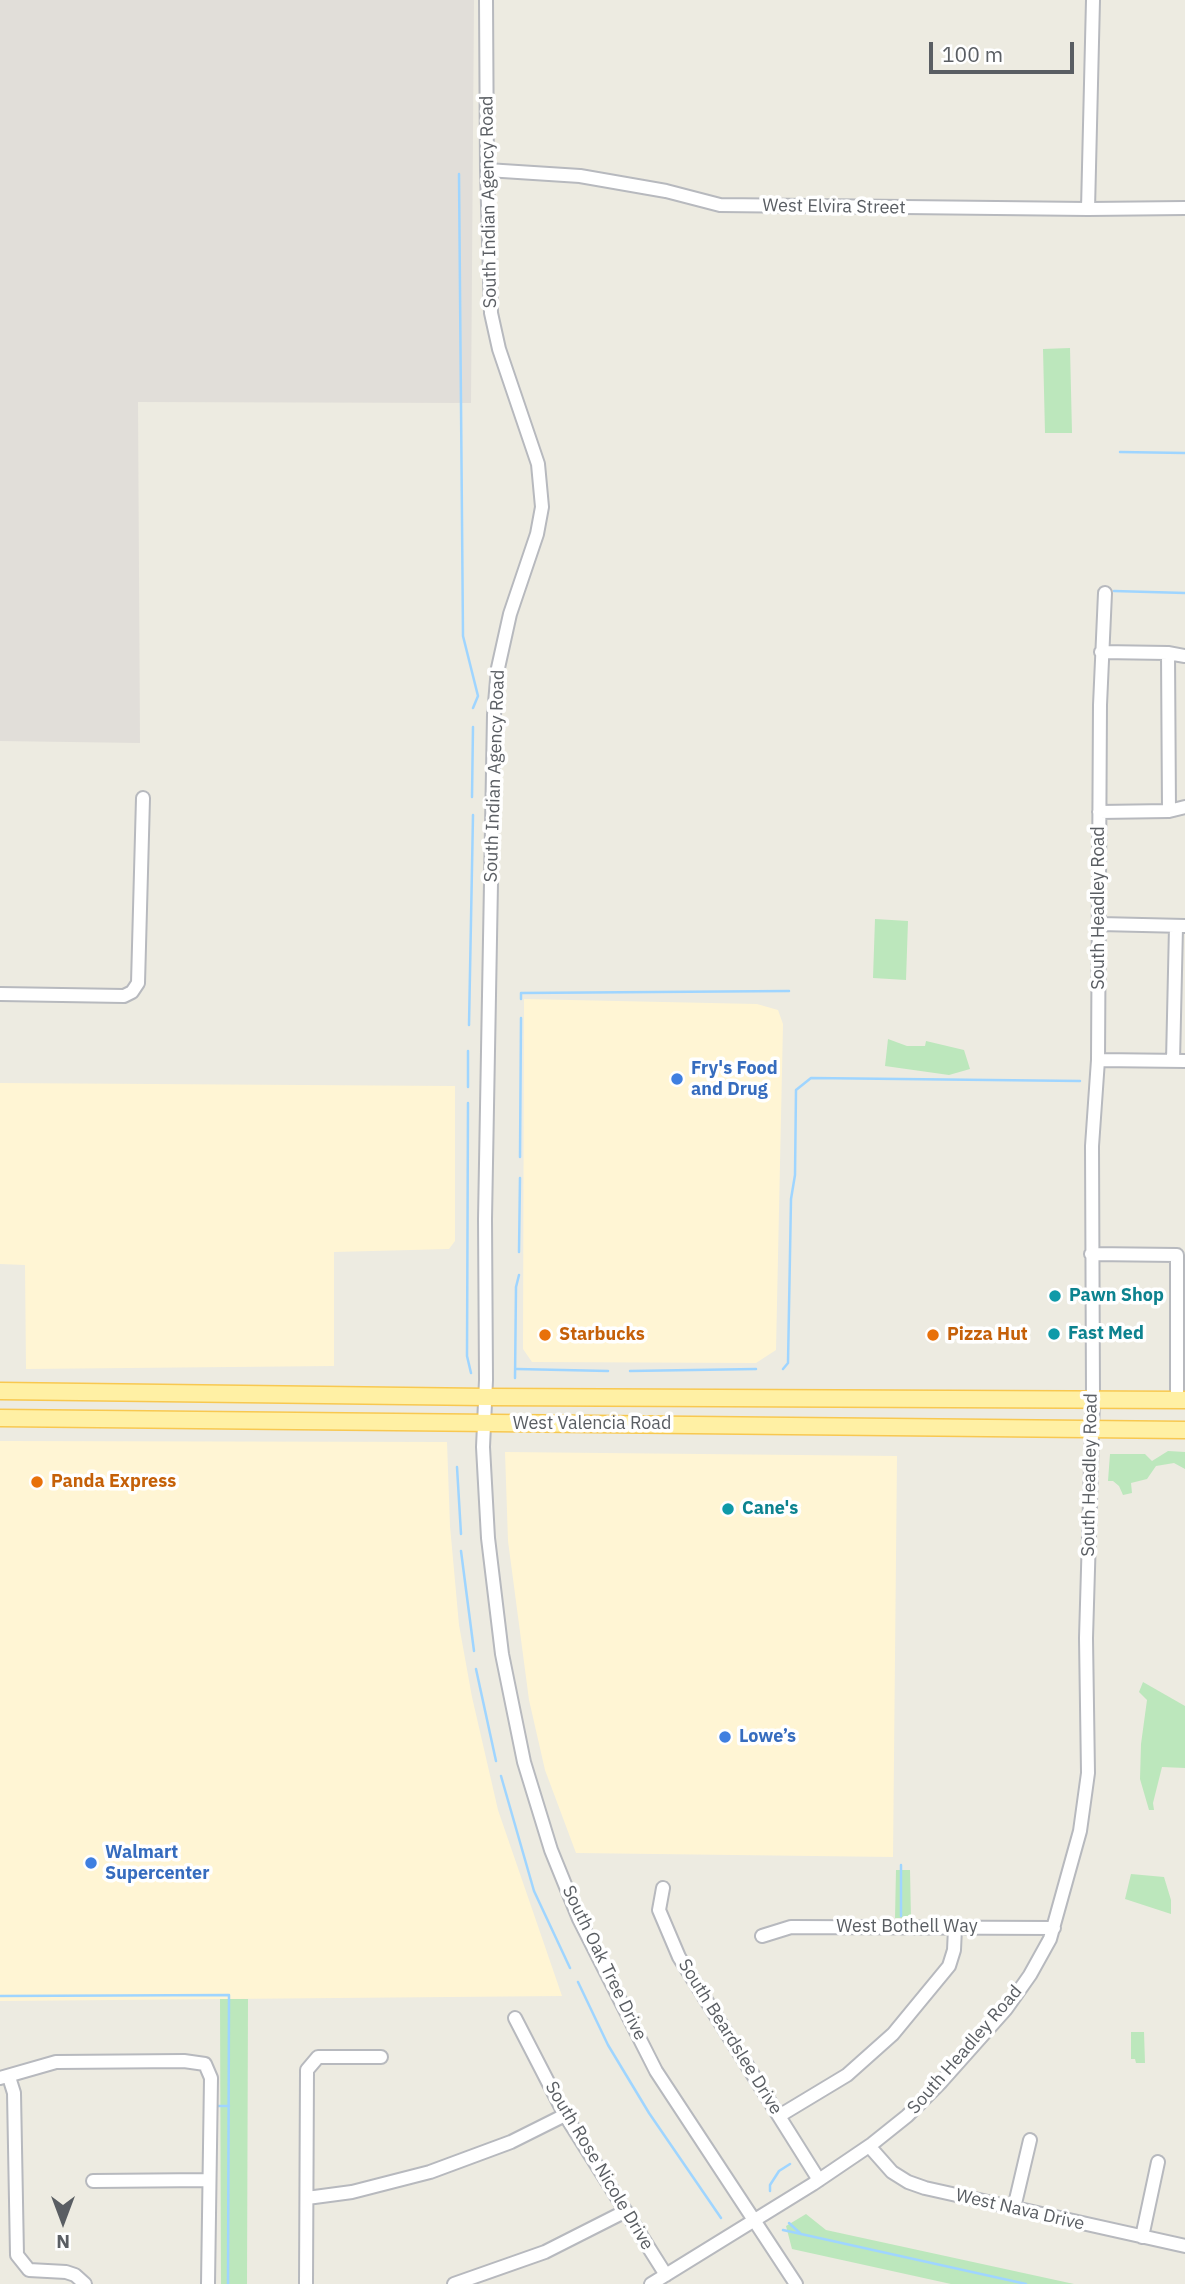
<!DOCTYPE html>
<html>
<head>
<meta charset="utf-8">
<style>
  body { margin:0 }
  #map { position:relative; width:1185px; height:2284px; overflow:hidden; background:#edebe1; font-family:"IBM Plex Sans",sans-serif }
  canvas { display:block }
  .north { position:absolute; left:28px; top:2186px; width:70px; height:70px; -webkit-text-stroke:5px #fff; paint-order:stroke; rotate:180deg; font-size:19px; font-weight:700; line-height:28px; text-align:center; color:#5a5e63 }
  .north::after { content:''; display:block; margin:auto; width:24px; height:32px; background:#5a5e63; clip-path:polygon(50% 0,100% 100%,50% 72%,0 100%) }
  .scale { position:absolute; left:929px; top:42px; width:145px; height:32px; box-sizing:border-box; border:4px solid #5a5e63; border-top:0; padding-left:9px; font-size:21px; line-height:24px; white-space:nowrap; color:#5a5e63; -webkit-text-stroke:5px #fff; paint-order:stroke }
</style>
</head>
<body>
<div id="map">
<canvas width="1185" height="2284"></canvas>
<div class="north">N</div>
<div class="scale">100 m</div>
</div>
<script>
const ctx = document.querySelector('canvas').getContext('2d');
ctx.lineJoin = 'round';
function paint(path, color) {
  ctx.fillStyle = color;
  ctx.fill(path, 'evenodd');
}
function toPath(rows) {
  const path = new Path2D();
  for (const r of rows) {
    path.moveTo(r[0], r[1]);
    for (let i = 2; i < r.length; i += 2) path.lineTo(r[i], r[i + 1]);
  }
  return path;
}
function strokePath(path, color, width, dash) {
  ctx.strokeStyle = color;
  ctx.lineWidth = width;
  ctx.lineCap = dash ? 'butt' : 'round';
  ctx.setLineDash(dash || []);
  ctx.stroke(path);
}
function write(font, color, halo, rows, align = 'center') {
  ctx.font = font + ' "IBM Plex Sans",sans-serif';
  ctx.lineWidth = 7;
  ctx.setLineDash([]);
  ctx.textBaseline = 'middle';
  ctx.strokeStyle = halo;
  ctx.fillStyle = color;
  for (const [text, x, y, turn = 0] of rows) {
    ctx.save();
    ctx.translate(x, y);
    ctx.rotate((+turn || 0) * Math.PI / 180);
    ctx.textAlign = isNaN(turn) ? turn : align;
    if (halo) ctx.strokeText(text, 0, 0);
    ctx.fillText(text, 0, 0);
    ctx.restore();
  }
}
paint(toPath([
  [524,999,757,1004,778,1010,783,1024,776,1350,756,1363,532,1362,523,1349],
  [0,1083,455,1086,455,1241,449,1249,334,1252,334,1366,26,1369,25,1265,0,1264],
  [0,1441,447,1442,450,1526,459,1625,472,1697,498,1810,562,1996,0,2001],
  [505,1452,897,1456,893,1857,576,1853,545,1770,529,1700,508,1541]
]), '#fff5d4');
paint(toPath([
  [0,0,474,0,471,403,138,402,140,743,0,741]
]), '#e1ded9');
paint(toPath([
  [1070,348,1072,433,1045,433,1043,349],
  [875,919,908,921,906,980,873,978],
  [888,1039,907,1046,925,1046,926,1041,964,1050,970,1069,949,1075,885,1066],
  [1168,1451,1185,1452,1185,1469,1174,1463,1156,1466,1147,1479,1131,1483,1132,1493,1123,1495,1119,1486,1113,1481,1108,1481,1110,1454,1145,1454,1152,1461],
  [1143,1682,1185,1706,1185,1768,1162,1767,1153,1803,1154,1810,1149,1810,1140,1779,1141,1744,1147,1700,1139,1692],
  [896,1870,910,1870,911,1918,895,1918],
  [1131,1874,1164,1877,1171,1900,1171,1914,1125,1899],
  [220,1999,248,1999,247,2284,221,2284],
  [1131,2032,1144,2032,1145,2063,1136,2063,1135,2059,1131,2059],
  [806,2214,826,2230,1074,2284,951,2284,792,2249,786,2226]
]), '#bce7bc');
strokePath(toPath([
  [459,174,463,636,478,696,473,708],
  [1120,452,1185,453],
  [1114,591,1185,593],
  [472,797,473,727],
  [521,999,521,993,789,991],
  [469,1025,473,815],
  [468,1051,468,1087],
  [468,1103,467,1356,471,1373],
  [520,1157,521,1018],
  [519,1252,520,1178],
  [517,1369,608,1371],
  [783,1369,788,1363,791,1199,795,1175,796,1090,811,1078,1080,1081],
  [630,1371,756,1369],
  [515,1378,516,1287,519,1275],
  [457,1467,461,1534],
  [461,1551,474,1651],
  [476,1669,496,1761],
  [501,1776,534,1891,570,1968],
  [901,1916,901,1865],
  [578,1982,608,2045,649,2113,721,2218],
  [0,1996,229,1995,228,2284],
  [214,2106,229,2106],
  [770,2191,770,2185,779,2171,790,2164],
  [789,2223,800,2233],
  [783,2230,1026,2284]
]), '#9fd5ff', 2.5);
const minor = toPath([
  [486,0,487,170,491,313,499,349,538,464,542,507,537,534,510,614,498,668,494,715,485,1219,486,1380,483,1447,488,1538,502,1654,524,1762,551,1850,579,1919,656,2071,796,2284],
  [487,170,580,176,666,191,720,205,1088,209,1185,208],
  [1088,209,1093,0],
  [1101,652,1168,653,1185,656],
  [1168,653,1169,811],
  [1099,812,1169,811,1185,807],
  [1100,924,1185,926],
  [0,994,124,996,132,992,138,983,143,798],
  [1098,1060,1185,1061],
  [1173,1061,1176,927],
  [1091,1254,1177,1255,1177,1399],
  [663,1888,659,1910,679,1957,819,2180],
  [762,1936,791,1927,1054,1928],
  [515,2018,565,2115,666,2275],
  [9,2077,14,2093,17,2255,29,2270,66,2272,75,2275,85,2284],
  [0,2078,56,2062,184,2061,205,2064,211,2078,208,2284],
  [779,2116,847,2075,893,2034,949,1966,954,1950,955,1928],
  [869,2146,892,2172,908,2182,925,2188,1185,2246],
  [93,2181,208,2180],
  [307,2198,352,2192,430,2172,511,2142,565,2115],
  [1014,2208,1030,2140],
  [1142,2237,1158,2162],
  [306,2284,307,2070,318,2057,381,2057],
  [454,2284,545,2252,626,2211],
  [651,2284,813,2184,872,2144,907,2116,941,2082,1006,2009,1030,1975,1050,1939,1080,1831,1088,1773,1086,1638,1093,1398,1092,1146,1098,1060,1100,705,1105,593]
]);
const major = toPath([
  [0,1391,486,1397,1185,1400],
  [0,1418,1185,1430]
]);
strokePath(minor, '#b7b9be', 16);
strokePath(major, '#f8c850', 19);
strokePath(minor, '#fff', 12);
strokePath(major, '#fff0a4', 16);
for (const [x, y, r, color] of [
  [677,1079,7,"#3f7fe0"],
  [1055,1296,7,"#0f9aa8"],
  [1054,1334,7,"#0f9aa8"],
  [545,1335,7,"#e8710a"],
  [933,1335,7,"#e8710a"],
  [37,1482,7,"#e8710a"],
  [728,1509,7,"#0f9aa8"],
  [725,1737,7,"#3f7fe0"],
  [91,1863,7,"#3f7fe0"]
]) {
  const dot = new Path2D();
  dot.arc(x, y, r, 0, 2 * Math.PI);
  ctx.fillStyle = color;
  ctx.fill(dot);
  strokePath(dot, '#fff', 2.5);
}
write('18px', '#5a5e63', '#fff', [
  ["South Indian Agency Road",489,202,-91],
  ["West Elvira Street",834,207,1],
  ["South Indian Agency Road",495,776,-88],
  ["South Headley Road",1099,908,-90],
  ["West Valencia Road",592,1424],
  ["South Headley Road",1090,1475,-89],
  ["West Bothell Way",907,1927],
  ["South Oak Tree Drive",604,1963,64],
  ["South Beardslee Drive",730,2037,58],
  ["South Headley Road",965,2050,-49],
  ["South Rose Nicole Drive",599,2166,59],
  ["West Nava Drive",1020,2210,13]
]);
write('bold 18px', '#366cbe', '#fff', [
  ["Fry's Food",691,1069],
  ["and Drug",691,1090],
  ["Lowe’s",739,1737],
  ["Walmart",105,1853],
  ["Supercenter",105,1874]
], 'left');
write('bold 18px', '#0d838f', '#fff', [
  ["Pawn Shop",1069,1296],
  ["Fast Med",1068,1334],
  ["Cane's",742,1509]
], 'left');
write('bold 18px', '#c56008', '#fff', [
  ["Starbucks",559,1335],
  ["Pizza Hut",947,1335],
  ["Panda Express",51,1482]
], 'left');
</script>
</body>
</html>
